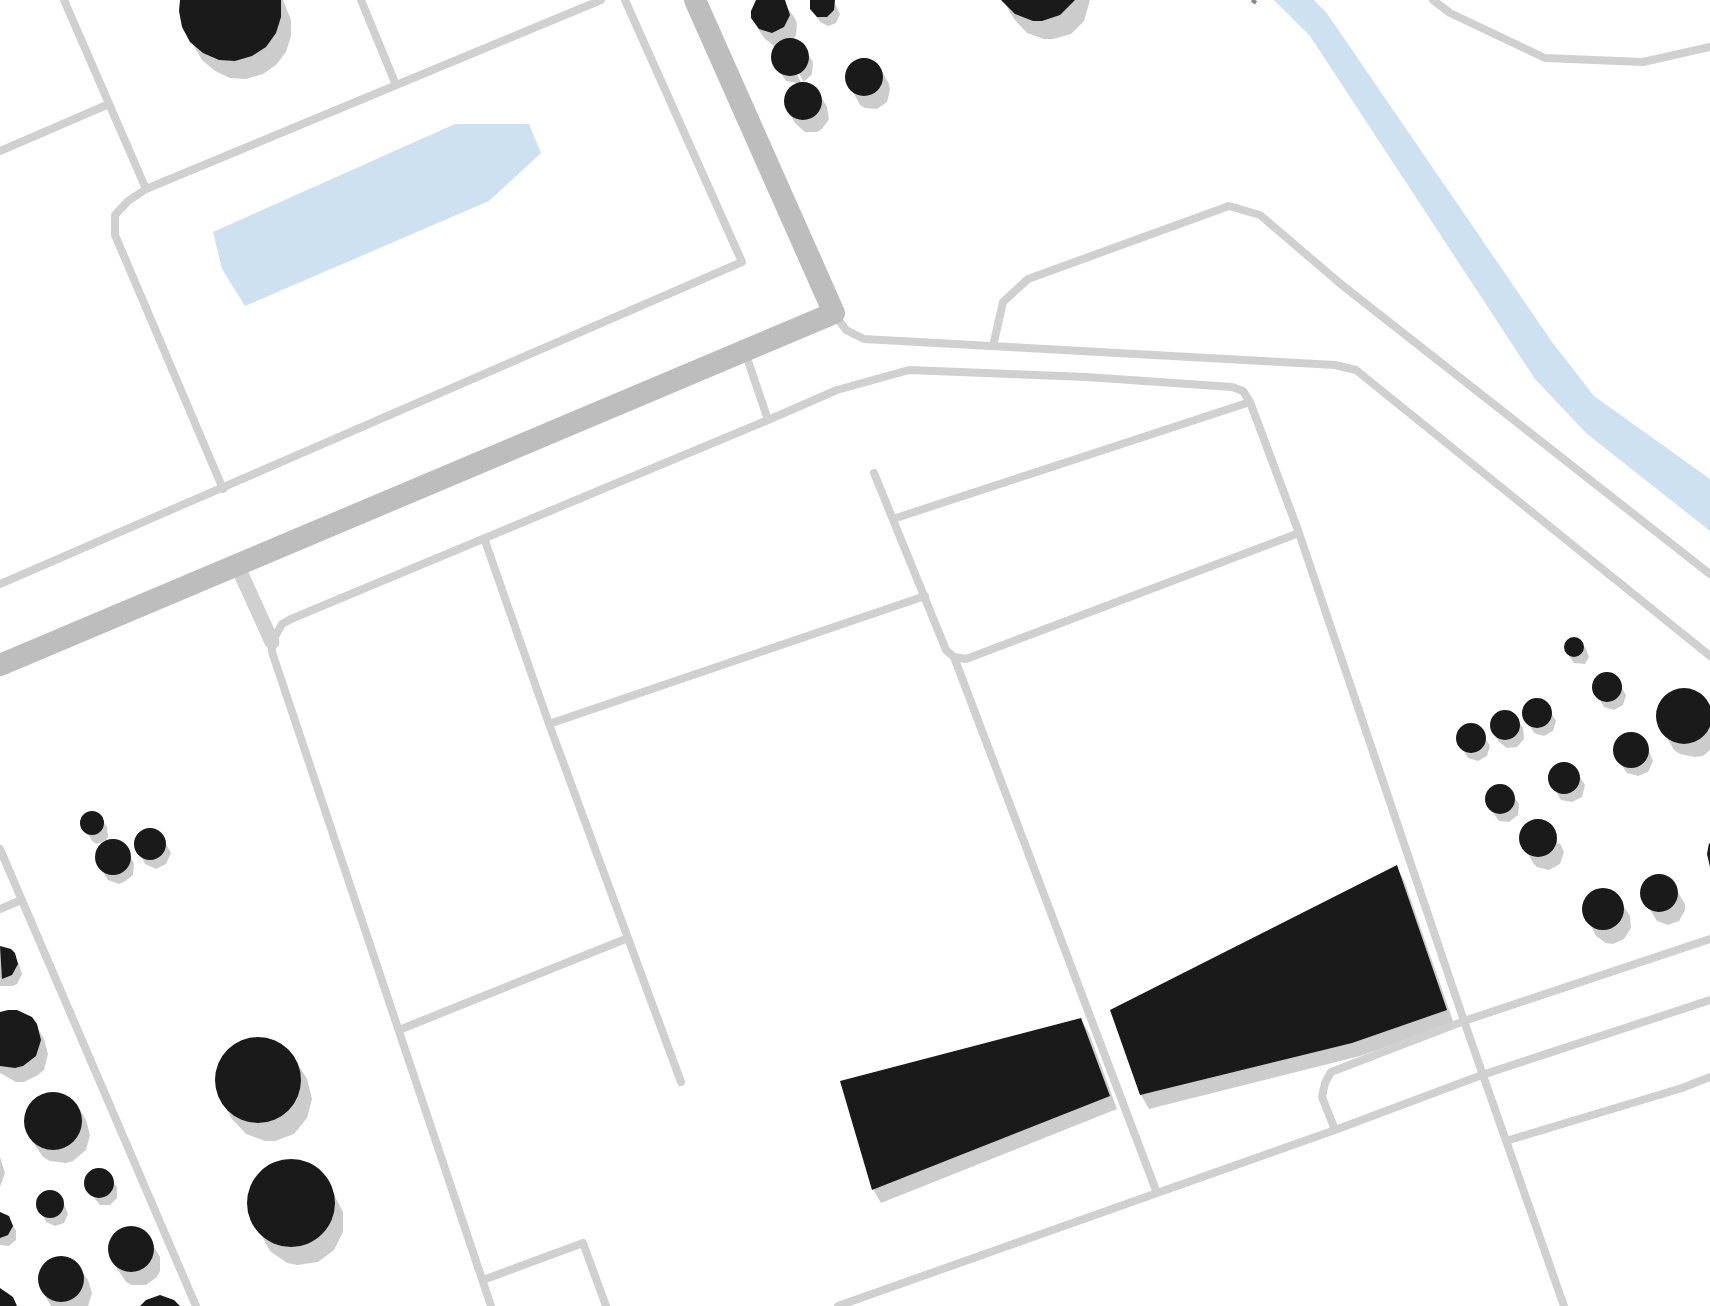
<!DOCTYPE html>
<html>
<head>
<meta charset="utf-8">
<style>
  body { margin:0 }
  canvas { display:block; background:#fff }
</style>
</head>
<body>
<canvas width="1710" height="1306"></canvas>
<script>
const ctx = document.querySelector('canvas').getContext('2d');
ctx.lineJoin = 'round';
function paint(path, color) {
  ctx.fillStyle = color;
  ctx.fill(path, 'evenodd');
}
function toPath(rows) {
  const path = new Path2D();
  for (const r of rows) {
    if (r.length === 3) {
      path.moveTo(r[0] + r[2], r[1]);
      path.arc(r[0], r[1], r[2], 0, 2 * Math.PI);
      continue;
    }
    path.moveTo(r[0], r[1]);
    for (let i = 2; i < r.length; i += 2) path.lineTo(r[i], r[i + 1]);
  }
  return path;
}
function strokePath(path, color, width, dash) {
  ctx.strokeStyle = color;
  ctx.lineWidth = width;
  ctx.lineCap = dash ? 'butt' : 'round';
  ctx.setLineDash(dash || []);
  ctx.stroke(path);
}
paint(toPath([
  [1274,0,1314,0,1326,12,1552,342,1594,396,1710,479,1710,531,1586,433,1535,379,1310,36],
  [455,124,529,124,541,153,489,201,245,306,222,269,213,232]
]), '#cde1f0');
paint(toPath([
  [181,0,283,0,291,20,291,36,286,52,276,65,263,74,246,79,230,78,215,71,202,60,183,27],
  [757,0,782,0,794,17,797,23,796,36,791,40,800,42,813,62,812,74,804,82,796,68,794,69,802,84,806,83,816,88,827,107,829,119,822,129,817,132,805,132,795,123,787,109,787,92,797,83,786,81,773,62,774,50,778,45,774,46,764,38,755,24],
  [812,0,833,0,840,14,836,23,828,26,820,22,814,13],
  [1003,0,1090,0,1084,21,1071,34,1053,39,1044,39,1027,33,1014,19],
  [859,60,872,61,881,69,889,84,890,90,887,102,877,109,865,108,860,105,846,79,849,67],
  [1573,638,1580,640,1586,649,1589,657,1585,664,1574,663,1568,654,1565,646],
  [1605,674,1615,677,1626,695,1623,705,1614,710,1604,707,1594,689,1596,679],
  [1682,689,1690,689,1703,696,1710,708,1710,750,1703,756,1695,757,1680,754,1674,750,1658,722,1657,714,1663,700,1675,690],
  [1535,700,1545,702,1556,721,1553,731,1544,736,1534,733,1523,714,1526,704],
  [1509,712,1517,719,1523,728,1524,739,1517,747,1507,748,1499,742,1493,732,1492,722,1499,713],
  [1469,725,1479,728,1490,746,1487,756,1478,761,1468,758,1457,740,1460,730],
  [1630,733,1635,734,1645,741,1653,761,1648,772,1638,776,1627,773,1614,754,1616,743,1619,738],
  [1562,763,1573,766,1585,785,1582,797,1572,802,1561,800,1550,780,1553,769],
  [1496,785,1506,786,1519,804,1518,815,1509,822,1499,821,1486,803,1487,792],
  [93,813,101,818,107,827,108,837,106,840,97,844,93,842,82,825,85,816],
  [1535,821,1547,823,1551,827,1557,835,1555,835,1558,844,1560,843,1558,839,1564,852,1560,864,1549,870,1537,867,1533,863,1520,838,1524,826],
  [150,829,160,833,171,853,166,864,156,869,145,864,135,844,139,833],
  [106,842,118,842,123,844,134,863,133,875,124,882,119,884,108,880,96,861,98,850],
  [1396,867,1404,880,1454,1024,1360,1056,1149,1109,1141,1095,1112,1011],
  [1659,875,1670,879,1685,904,1685,910,1679,921,1668,925,1657,921,1642,896,1642,890,1647,880],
  [1602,889,1614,892,1630,916,1631,928,1624,939,1613,944,1606,943,1596,936,1583,910,1583,904,1590,893],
  [0,948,5,948,14,954,19,964,22,974,17,984,13,986,0,986],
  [0,1014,36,1025,44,1039,48,1054,44,1070,38,1075,24,1082,16,1082,0,1073],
  [1081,1019,1089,1033,1117,1109,881,1203,873,1189],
  [253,1038,273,1040,290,1051,307,1079,312,1099,307,1118,294,1134,275,1141,265,1141,246,1134,232,1119,217,1091,217,1070,226,1052,234,1046],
  [58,1093,65,1095,77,1105,86,1120,90,1135,86,1150,73,1161,66,1163,50,1161,43,1157,29,1136,25,1121,30,1105,35,1099,42,1095],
  [0,1157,5,1173,0,1187],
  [295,1161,315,1168,328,1183,343,1212,343,1232,334,1250,318,1262,297,1265,287,1263,270,1251,250,1214,249,1194,253,1184,266,1169,285,1162],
  [94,1171,104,1171,117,1187,117,1198,110,1205,100,1205,87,1189,87,1178],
  [51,1191,60,1195,68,1214,64,1223,55,1226,46,1222,37,1203,41,1195],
  [0,1214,11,1221,16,1231,16,1240,9,1246,0,1245],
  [130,1227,144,1231,160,1257,160,1271,157,1277,146,1285,132,1285,126,1282,109,1256,109,1242,117,1231],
  [61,1256,74,1261,88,1280,92,1293,88,1306,51,1306,43,1292,39,1279,43,1266,48,1261]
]), '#0003');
paint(toPath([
  [180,0,281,0,281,17,276,33,266,47,252,56,235,61,219,60,203,53,190,42,182,27,179,11],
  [756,0,785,0,790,15,784,27,772,33,759,29,751,18,751,11],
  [810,0,835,0,834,10,827,17,817,17,810,9],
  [1001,0,1075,0,1060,15,1042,21,1033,21,1015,14],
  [790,57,19],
  [864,77,19],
  [803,101,19],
  [1574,647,10],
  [1607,687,15],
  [1684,716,28],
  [1537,713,15],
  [1505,725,15],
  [1471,738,15],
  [1631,750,18],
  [1564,778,16],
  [1500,799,15],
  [92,823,12],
  [1538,838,19],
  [150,844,16],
  [113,857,18],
  [1709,843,1710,844,1710,867,1707,854],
  [1397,865,1447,1010,1352,1043,1140,1095,1110,1010],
  [1659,893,19],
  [1603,909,21],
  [0,946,11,949,15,953,18,964,12,975,2,979],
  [8,1010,17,1010,32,1017,37,1024,41,1040,36,1056,23,1066,15,1068,0,1066,0,1012],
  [1081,1018,1110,1096,872,1190,840,1081],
  [258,1080,43],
  [53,1121,29],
  [291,1203,44],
  [99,1183,15],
  [50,1204,14],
  [0,1212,9,1216,13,1226,8,1235,0,1238],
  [131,1249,23],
  [61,1279,23],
  [0,1288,13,1297,17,1306,0,1306],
  [160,1295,174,1300,180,1306,140,1306,146,1300]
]), '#1a1a1a');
strokePath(toPath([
  [64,0,146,189,128,201,115,215,115,235,223,489],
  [361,0,396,85],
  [1433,0,1450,13,1545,58,1643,62,1710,47],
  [0,151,109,104],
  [146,189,601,0],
  [835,315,846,330,864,339,1335,365,1356,370,1710,656],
  [993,346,1003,302,1028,279,1229,206,1260,215,1342,285,1710,574],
  [768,420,837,390,909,370,1086,377,1232,387,1243,391,1250,402,1299,533,1464,1021,1564,1306],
  [874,473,946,650,954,657,966,659,1299,533],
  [893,519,1250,402],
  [484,538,549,724,681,1082],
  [0,584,742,262,625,0],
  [954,657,1157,1193],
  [549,724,925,596],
  [0,849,196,1306],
  [0,909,21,900],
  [399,1030,628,938],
  [1335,1130,1322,1097,1325,1083,1331,1072,1464,1021,1710,939],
  [1506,1141,1682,1088,1710,1077],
  [483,1280,583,1243,606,1306],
  [491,1306,272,652,272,642,282,624,291,619,768,420,745,352],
  [838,1306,1335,1130,1482,1075,1710,1000]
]), '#d0d0d0', 8);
strokePath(toPath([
  [237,565,272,642]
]), '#d0d0d0', 15);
strokePath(toPath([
  [0,665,834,313,695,0]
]), '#bdbdbd', 22);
strokePath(toPath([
  [1252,0,1256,3]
]), '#888', 4, [5, 4]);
</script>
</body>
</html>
